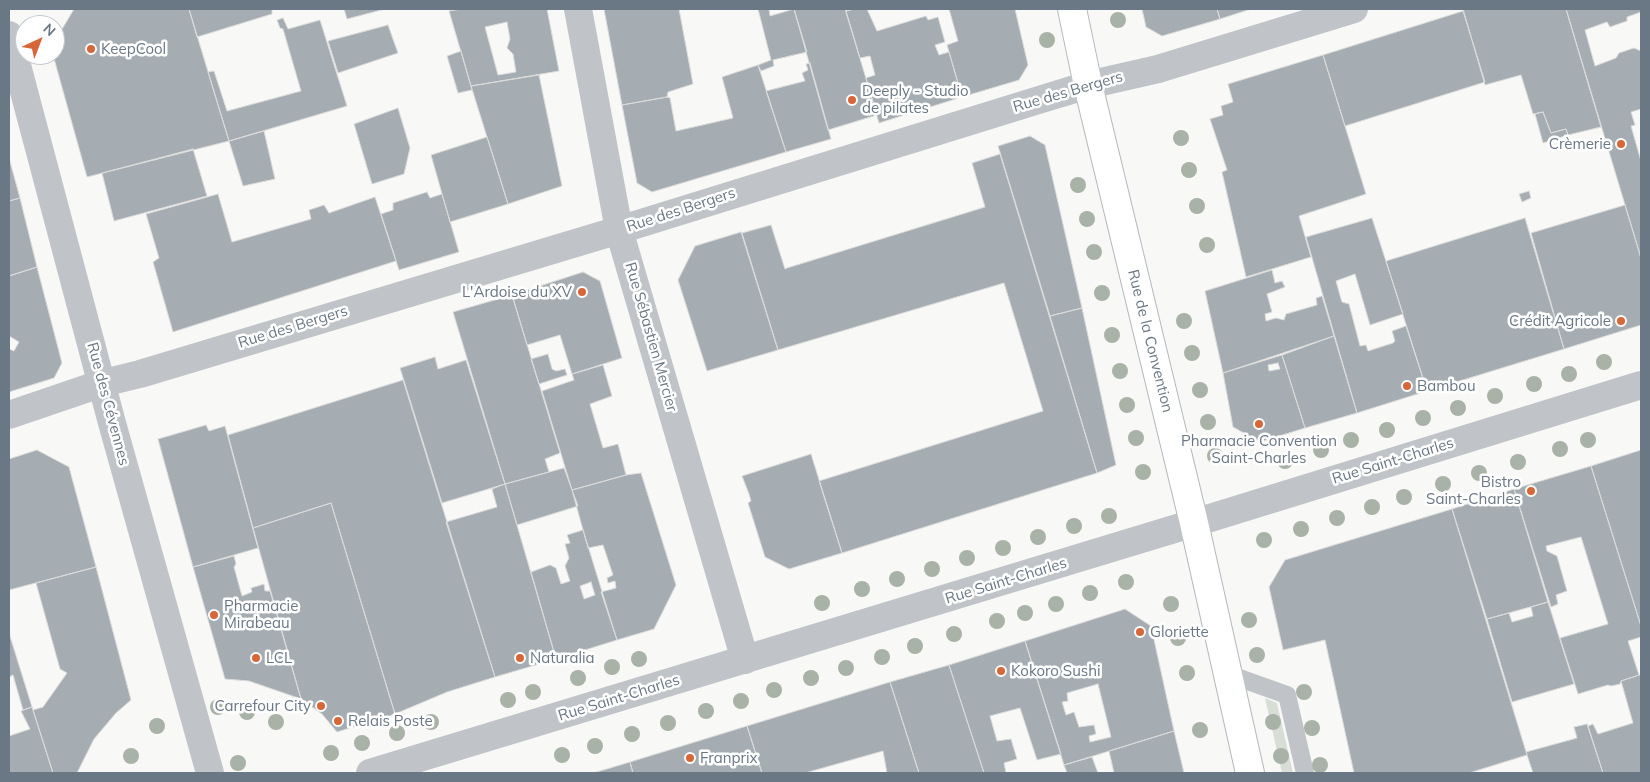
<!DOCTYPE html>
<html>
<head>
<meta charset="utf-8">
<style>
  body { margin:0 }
  #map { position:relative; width:1650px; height:782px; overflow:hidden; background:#f8f9f7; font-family:Mulish,sans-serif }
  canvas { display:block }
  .frame { position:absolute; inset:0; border:10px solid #6a7785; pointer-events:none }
  .north { position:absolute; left:15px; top:15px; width:50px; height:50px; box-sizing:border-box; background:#fff; border:1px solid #c3c9ce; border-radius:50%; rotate:43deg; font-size:14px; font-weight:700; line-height:20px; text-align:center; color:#6a7785 }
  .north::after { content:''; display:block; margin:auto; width:18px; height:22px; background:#d76738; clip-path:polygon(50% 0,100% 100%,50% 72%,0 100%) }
</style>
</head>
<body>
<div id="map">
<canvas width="1650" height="782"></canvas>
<div class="frame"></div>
<div class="north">N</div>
</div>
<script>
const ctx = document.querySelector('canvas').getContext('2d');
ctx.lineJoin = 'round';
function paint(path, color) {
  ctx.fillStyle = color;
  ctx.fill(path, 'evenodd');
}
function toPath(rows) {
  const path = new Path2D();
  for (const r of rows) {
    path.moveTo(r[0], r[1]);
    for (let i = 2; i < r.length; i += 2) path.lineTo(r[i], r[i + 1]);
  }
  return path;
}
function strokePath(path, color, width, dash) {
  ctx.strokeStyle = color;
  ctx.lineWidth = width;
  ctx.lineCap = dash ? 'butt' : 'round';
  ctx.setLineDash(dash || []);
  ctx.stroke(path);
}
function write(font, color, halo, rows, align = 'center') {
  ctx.font = font + ' Mulish,sans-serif';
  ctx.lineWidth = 5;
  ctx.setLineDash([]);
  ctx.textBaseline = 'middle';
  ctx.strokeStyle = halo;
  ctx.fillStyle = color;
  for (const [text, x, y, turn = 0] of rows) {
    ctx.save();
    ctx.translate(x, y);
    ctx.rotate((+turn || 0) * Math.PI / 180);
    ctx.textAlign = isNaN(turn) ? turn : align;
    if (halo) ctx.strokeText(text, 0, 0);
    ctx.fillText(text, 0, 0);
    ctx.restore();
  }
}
paint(toPath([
  [1265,698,1277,703,1293,773,1282,773]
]), '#d8ddd6');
const building = toPath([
  [74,9,189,9,229,141,87,177,53,55,55,55,55,41,74,9],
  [189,9,272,9,272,14,197,37,189,9],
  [344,9,385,9,347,19,344,9],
  [462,9,547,9,559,71,471,86,449,11,462,9],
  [507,22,510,39,507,48,513,54,516,72,498,75,485,27,507,22],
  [604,9,679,9,693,84,668,92,667,97,622,105,604,9],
  [758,9,769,9,770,16,794,9,807,52,773,60,774,66,761,71,758,65,771,60,758,9],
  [794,9,845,9,877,115,828,130,794,9],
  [855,9,867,9,877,31,926,16,928,20,938,17,945,42,935,45,939,55,949,52,962,97,879,123,866,78,875,75,870,56,860,58,846,11,855,9],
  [949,9,1015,9,1028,65,1019,80,962,97,947,45,958,41,949,9],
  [1142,9,1217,9,1220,19,1162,36,1146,27,1142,9],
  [1217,9,1251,9,1220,19,1217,9],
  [1463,9,1566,9,1601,127,1568,135,1566,129,1551,133,1543,112,1533,114,1521,75,1485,85,1463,9],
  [1566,9,1641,9,1641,12,1627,17,1627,21,1610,27,1607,22,1585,30,1595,66,1616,58,1619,53,1634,48,1641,51,1641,109,1631,112,1635,125,1631,126,1641,161,1641,258,1566,9],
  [1463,11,1485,82,1345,126,1323,55,1463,11],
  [283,18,288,29,320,20,347,106,229,141,208,72,214,71,227,111,301,91,283,29,280,28,277,20,283,18],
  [388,25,398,53,338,73,328,41,388,25],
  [461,51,472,90,458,93,447,56,461,51],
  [1323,55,1366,194,1299,216,1311,257,1246,277,1222,172,1227,170,1210,119,1223,115,1221,106,1233,102,1228,84,1323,55],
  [810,63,831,139,786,152,766,91,805,81,802,73,808,70,806,64,810,63],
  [758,65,786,152,652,192,637,183,622,105,667,97,670,98,676,131,733,118,722,77,758,65],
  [539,75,562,186,508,204,471,86,539,75],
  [398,108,410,148,404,174,372,184,354,124,398,108],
  [1543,112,1551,133,1566,129,1568,135,1543,143,1535,114,1543,112],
  [264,131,275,179,243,186,229,141,264,131],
  [1030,136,1045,145,1082,308,1050,316,998,146,1030,136],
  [487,137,508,204,450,222,431,155,487,137],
  [193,149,207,196,114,221,102,173,193,149],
  [1000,154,1097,473,842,553,819,481,1043,411,1004,283,778,350,742,233,771,225,785,269,787,268,985,207,972,163,1000,154],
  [9,158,20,198,9,201,9,158],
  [1529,191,1531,198,1522,202,1519,194,1529,191],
  [427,192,430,198,442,194,459,252,399,270,381,214,393,210,393,203,427,192],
  [218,194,232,242,311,219,309,210,324,205,329,213,375,197,396,261,173,332,153,262,159,258,146,214,218,194],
  [20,198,37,267,9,276,9,201,20,198],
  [1625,205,1641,258,1641,325,1564,349,1531,233,1625,205],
  [1372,218,1403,314,1370,325,1355,274,1336,281,1341,299,1342,302,1349,304,1360,346,1366,345,1368,351,1393,343,1395,341,1392,331,1406,326,1427,391,1357,413,1306,237,1372,218],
  [1525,218,1564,349,1427,391,1386,261,1525,218],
  [741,232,778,350,707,371,678,280,695,246,741,232],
  [37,267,62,363,54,378,9,392,9,349,14,351,19,342,9,336,9,276,37,267],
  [1272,270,1275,283,1282,281,1285,287,1267,294,1272,312,1265,314,1266,321,1276,318,1284,320,1286,314,1317,305,1316,298,1322,296,1334,336,1223,373,1205,291,1272,270],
  [583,272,600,281,622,358,572,374,560,335,527,345,512,295,583,272],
  [512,295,560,453,545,459,549,472,505,484,453,312,512,295],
  [1082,308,1116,465,1097,473,1050,316,1082,308],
  [1334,336,1357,413,1305,428,1282,355,1334,336],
  [548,354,552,369,556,371,565,369,567,375,539,384,531,359,548,354],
  [1282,355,1305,428,1260,442,1233,427,1223,373,1282,355],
  [1278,363,1280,369,1269,371,1268,365,1278,363],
  [435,357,438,369,466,360,505,484,442,503,400,368,435,357],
  [603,365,612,396,590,404,603,448,618,444,626,475,572,490,542,391,574,380,572,374,603,365],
  [403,380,495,677,447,692,395,714,331,503,253,528,228,435,403,380],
  [206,425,209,431,225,426,258,548,193,567,158,439,206,425],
  [37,450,69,467,96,567,9,590,9,459,37,450],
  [1641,450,1641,626,1591,466,1641,450],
  [811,454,842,553,789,569,765,557,748,503,751,501,749,494,742,476,811,454],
  [1591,466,1641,626,1641,637,1628,641,1639,675,1621,681,1620,684,1611,686,1608,685,1578,694,1560,638,1608,624,1581,537,1546,546,1547,551,1557,556,1567,591,1556,595,1558,604,1551,607,1514,489,1591,466],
  [564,468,578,506,517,525,505,484,564,468],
  [641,473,676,585,654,629,617,640,601,592,616,588,615,581,608,583,607,578,613,575,603,545,588,548,572,490,626,475,641,473],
  [505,484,556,659,495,677,446,522,497,507,492,489,505,484],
  [1514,489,1548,602,1487,619,1452,509,1514,489],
  [331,503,395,714,337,732,322,714,301,699,253,528,331,503],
  [1452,509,1527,755,1469,773,1354,773,1325,640,1283,650,1269,587,1285,560,1452,509],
  [583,530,617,640,556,659,531,572,550,565,556,568,561,584,570,581,565,566,569,558,565,544,570,543,567,535,583,530],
  [591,582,595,595,584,599,580,586,591,582],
  [234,556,236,564,234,567,242,596,252,592,251,588,264,584,265,591,270,591,301,699,249,681,225,679,193,567,234,556],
  [96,567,131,700,116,713,94,739,77,773,53,773,33,710,43,707,67,673,60,669,36,583,96,567],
  [1548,602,1574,684,1512,702,1487,619,1509,613,1512,622,1533,616,1531,607,1548,602],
  [1125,609,1151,626,1174,731,1064,765,1025,641,1125,609],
  [1098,684,1111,737,1090,742,1089,736,1096,734,1094,725,1079,727,1074,712,1066,715,1062,702,1068,701,1067,693,1098,684],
  [9,633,32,707,23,710,13,675,9,677,9,633],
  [1025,641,1061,754,1037,760,1020,708,990,716,997,741,1011,739,1017,759,1004,763,1006,773,984,773,949,665,1025,641],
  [949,665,984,773,919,773,890,682,949,665],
  [1639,675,1641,675,1641,773,1603,773,1588,726,1593,724,1598,734,1633,723,1621,681,1639,675],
  [890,682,919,773,887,773,883,751,805,773,762,773,747,726,890,682],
  [32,707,53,773,9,773,9,736,30,729,21,711,32,707],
  [1587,724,1603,773,1533,773,1526,752,1577,738,1574,727,1587,724],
  [747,726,762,773,633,773,630,762,747,726],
  [1174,731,1184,773,1114,773,1109,751,1174,731],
  [1092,757,1098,773,1067,773,1064,765,1092,757],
  [630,762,633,773,593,773,600,771,630,762]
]);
paint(building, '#a5adb3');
strokePath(building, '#dadad9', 1);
const secondary = toPath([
  [1072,9,1088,85,1194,523,1250,773]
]);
strokePath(secondary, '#b3b8bd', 30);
strokePath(toPath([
  [1228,674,1287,695,1305,773]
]), '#c0c4c8', 18);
strokePath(toPath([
  [578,9,619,230,745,660],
  [9,35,112,423,210,773],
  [9,415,103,383,140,374,619,230,1042,99,1088,85,1158,69,1354,9],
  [370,773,1194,523,1641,385]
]), '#c0c4c8', 28);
strokePath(secondary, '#fff', 28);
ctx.fillStyle = '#a8b2a6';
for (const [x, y] of [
  [1118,20],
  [1047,40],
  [1181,138],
  [1189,170],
  [1078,185],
  [1197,206],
  [1087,219],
  [1207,245],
  [1094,252],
  [1102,293],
  [1184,321],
  [1112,335],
  [1192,353],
  [1604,362],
  [1120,371],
  [1569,374],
  [1534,384],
  [1200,390],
  [1495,396],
  [1127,405],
  [1458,408],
  [1423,418],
  [1208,422],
  [1387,430],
  [1136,438],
  [1351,440],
  [1588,440],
  [1560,449],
  [1321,450],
  [1215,456],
  [1285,461],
  [1518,462],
  [1143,472],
  [1479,473],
  [1443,484],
  [1404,497],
  [1372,507],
  [1109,516],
  [1337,518],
  [1074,526],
  [1301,529],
  [1038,537],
  [1264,540],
  [1003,548],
  [967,558],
  [932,569],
  [897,579],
  [1126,582],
  [862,589],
  [1090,593],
  [822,603],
  [1056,604],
  [1171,604],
  [1025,613],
  [1249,620],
  [997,621],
  [954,634],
  [1178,638],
  [915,646],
  [1257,655],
  [882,657],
  [639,659],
  [612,667],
  [846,668],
  [1187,673],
  [578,678],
  [811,678],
  [774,690],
  [533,692],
  [1304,692],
  [508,700],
  [741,701],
  [218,707],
  [706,711],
  [247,712],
  [276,722],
  [431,722],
  [1273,722],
  [668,723],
  [157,726],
  [1312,728],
  [1200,730],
  [397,733],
  [632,734],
  [362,743],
  [595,746],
  [331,753],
  [562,755],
  [131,756],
  [1281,756],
  [238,763],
  [1320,765]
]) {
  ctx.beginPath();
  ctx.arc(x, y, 8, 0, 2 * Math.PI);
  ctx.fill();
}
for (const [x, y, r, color] of [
  [91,49,5,"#d76738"],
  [852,100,5,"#d76738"],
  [1621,144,5,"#d76738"],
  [582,292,5,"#d76738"],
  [1621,321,5,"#d76738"],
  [1407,386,5,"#d76738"],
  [1259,424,5,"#d76738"],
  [1531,491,5,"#d76738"],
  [214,615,5,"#d76738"],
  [1140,632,5,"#d76738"],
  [256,658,5,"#d76738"],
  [520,658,5,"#d76738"],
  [1001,671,5,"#d76738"],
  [321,706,5,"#d76738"],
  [338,721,5,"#d76738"],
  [690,758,5,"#d76738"]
]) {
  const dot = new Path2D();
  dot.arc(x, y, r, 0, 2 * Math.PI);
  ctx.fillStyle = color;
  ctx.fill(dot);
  strokePath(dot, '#fff', 2);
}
write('15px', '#6a7785', '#fff', [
  ["KeepCool",101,49],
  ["Deeply - Studio",862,91],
  ["de pilates",862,108],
  ["Crèmerie",1611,144,"right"],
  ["L'Ardoise du XV",572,292,"right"],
  ["Crédit Agricole",1611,321,"right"],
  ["Bambou",1417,386],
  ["Pharmacie Convention",1259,441,"center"],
  ["Saint-Charles",1259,458,"center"],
  ["Bistro",1521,482,"right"],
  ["Saint-Charles",1521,499,"right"],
  ["Pharmacie",224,606],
  ["Mirabeau",224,623],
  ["Gloriette",1150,632],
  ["LCL",266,658],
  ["Naturalia",530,658],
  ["Kokoro Sushi",1011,671],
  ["Carrefour City",311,706,"right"],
  ["Relais Poste",348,721],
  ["Franprix",700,758]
], 'left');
write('15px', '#6a7785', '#fff', [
  ["Rue des Bergers",1068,92,-16],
  ["Rue des Bergers",681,210,-18],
  ["Rue des Bergers",293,327,-17],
  ["Rue Sébastien Mercier",651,337,74],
  ["Rue de la Convention",1150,341,76],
  ["Rue des Cévennes",108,404,75],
  ["Rue Saint-Charles",1393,461,-17],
  ["Rue Saint-Charles",1006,581,-17],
  ["Rue Saint-Charles",619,698,-17]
]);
</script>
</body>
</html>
